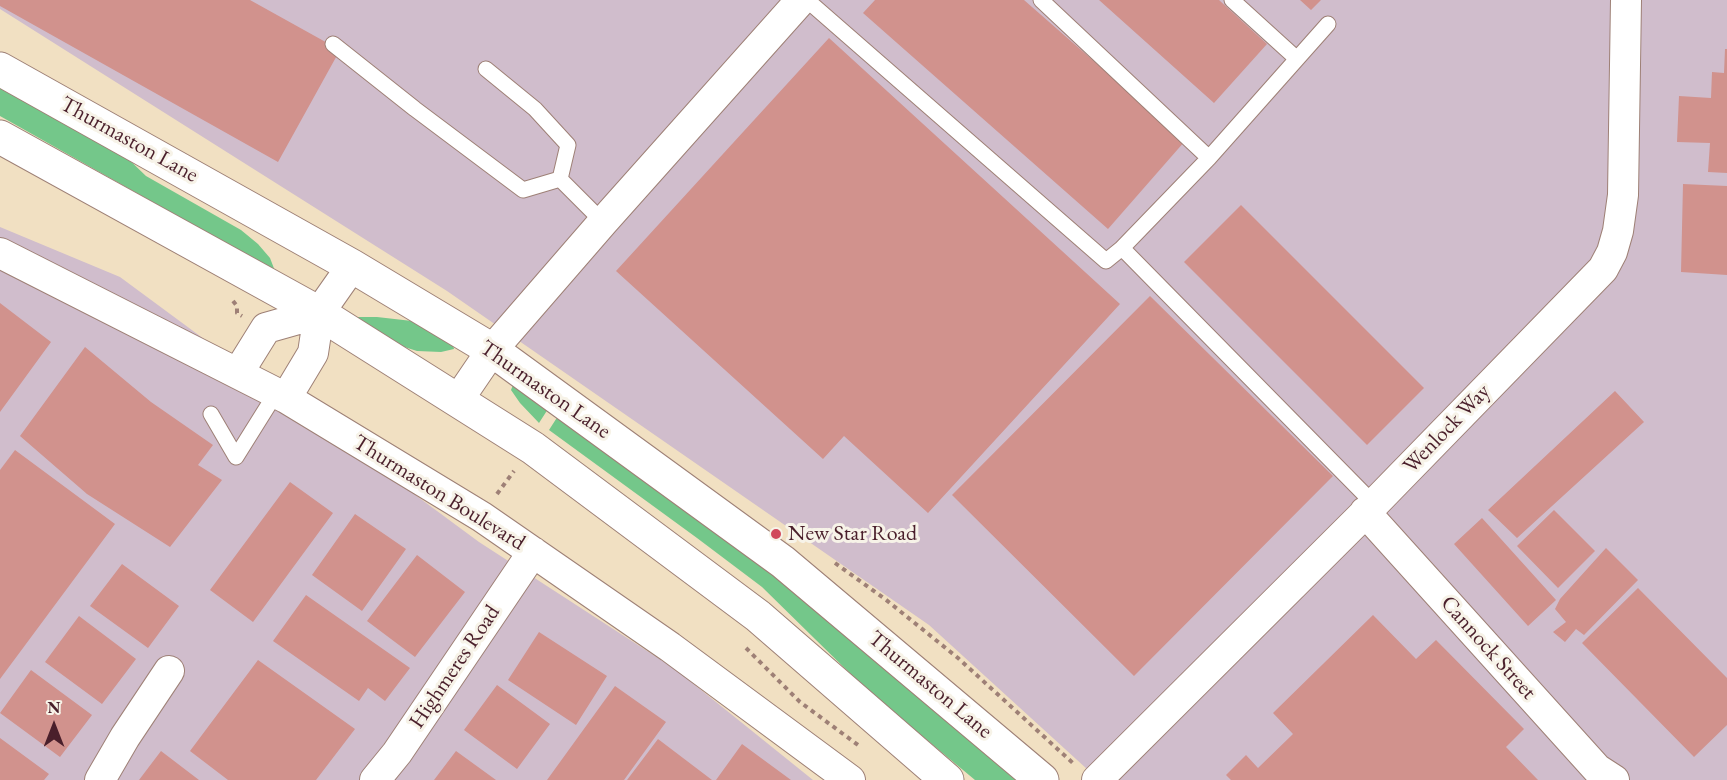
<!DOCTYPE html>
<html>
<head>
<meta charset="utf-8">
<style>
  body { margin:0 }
  #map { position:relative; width:1727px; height:780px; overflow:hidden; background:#f1e0c2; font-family:"EB Garamond",serif }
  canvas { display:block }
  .north { position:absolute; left:24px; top:696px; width:60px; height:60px; -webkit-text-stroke:4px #f7f3e8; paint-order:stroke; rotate:0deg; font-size:16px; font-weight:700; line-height:24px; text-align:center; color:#4a1f2b }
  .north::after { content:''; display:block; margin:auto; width:21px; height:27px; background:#4a1f2b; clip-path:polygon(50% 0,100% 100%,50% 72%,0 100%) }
</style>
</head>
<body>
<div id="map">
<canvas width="1727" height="780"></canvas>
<div class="north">N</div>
</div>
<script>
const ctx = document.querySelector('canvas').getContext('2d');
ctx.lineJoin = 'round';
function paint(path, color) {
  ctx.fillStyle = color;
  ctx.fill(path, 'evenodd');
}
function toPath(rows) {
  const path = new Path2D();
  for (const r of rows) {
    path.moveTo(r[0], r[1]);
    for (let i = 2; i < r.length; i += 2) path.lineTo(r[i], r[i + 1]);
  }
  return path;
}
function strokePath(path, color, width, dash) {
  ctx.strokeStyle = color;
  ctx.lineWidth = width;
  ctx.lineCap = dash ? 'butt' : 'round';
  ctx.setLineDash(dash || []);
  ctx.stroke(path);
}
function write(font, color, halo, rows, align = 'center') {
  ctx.font = font + ' "EB Garamond",serif';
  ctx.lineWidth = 6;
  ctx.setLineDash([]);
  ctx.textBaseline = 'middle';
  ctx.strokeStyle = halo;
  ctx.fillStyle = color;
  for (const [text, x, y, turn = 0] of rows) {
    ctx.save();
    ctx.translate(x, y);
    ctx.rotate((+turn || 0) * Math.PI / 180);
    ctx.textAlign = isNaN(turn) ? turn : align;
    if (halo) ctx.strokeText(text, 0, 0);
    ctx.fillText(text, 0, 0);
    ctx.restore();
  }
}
paint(toPath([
  [0,0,1727,0,1727,780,1099,780,929,625,447,291,0,9],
  [0,227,120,277,479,542,675,669,813,780,0,780]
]), '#d0bdcc');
paint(toPath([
  [0,80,119,150,146,176,241,230,258,244,270,258,275,271,0,116],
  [352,317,377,317,412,321,453,345,454,349,441,352,417,351,395,344],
  [513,385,548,409,539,423,520,403,511,390],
  [558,416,785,583,1019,780,975,780,868,691,762,587,697,538,549,430]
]), '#74c78a');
paint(toPath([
  [0,0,250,0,340,50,278,162,0,6],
  [875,0,1024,0,1185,141,1108,229,863,13],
  [1099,0,1219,0,1267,44,1214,103],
  [1300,0,1321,0,1311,10],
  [829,38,1120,304,928,513,844,436,823,459,616,271],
  [1725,49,1727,49,1727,173,1708,172,1710,143,1677,142,1679,96,1711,98,1712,72,1724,73],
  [1683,184,1727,186,1727,275,1681,272],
  [1241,205,1424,388,1367,445,1184,262],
  [1150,296,1333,476,1134,676,952,495],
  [0,303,51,342,0,412],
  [85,347,151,402,213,445,198,465,222,480,170,547,87,494,20,436],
  [1615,391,1644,422,1517,538,1488,510],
  [15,450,115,524,0,679,0,470],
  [290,482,333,513,253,622,210,590],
  [1554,510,1595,551,1558,588,1517,546],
  [355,514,406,549,362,611,312,575],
  [1482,518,1556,600,1528,626,1454,544],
  [1606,548,1638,580,1584,635,1576,629,1565,642,1553,632,1566,622,1555,609,1560,599],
  [417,555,465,592,415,657,367,621],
  [122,564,179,606,148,648,90,606],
  [1638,588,1727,678,1727,725,1694,757,1582,643],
  [306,595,410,668,385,701,368,688,359,701,273,641],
  [1373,615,1416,659,1436,640,1524,729,1506,747,1538,780,1231,780,1226,775,1246,755,1258,768,1293,734,1273,713],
  [79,616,136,659,102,704,45,662],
  [539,632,607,676,576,725,508,680],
  [258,660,355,729,316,780,228,780,190,751],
  [31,670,92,715,60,757,0,713],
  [497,685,550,724,517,769,464,730],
  [615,686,666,722,624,780,547,780],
  [0,738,49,774,44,780,0,780],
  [658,739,712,780,627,780],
  [742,744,791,780,716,780],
  [161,751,199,780,139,780],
  [456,751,496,780,434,780]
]), '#d1928d');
const lane = toPath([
  [807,0,1106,261,1122,248],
  [1041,0,1209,158],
  [1232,0,1297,59],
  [1328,24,1209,158,1122,248,1374,504],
  [333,44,415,109,523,190,560,179],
  [486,69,535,109,568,145,560,179,603,222],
  [211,414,236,457,276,393]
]);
const street = toPath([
  [0,253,286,398,482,517,670,647,850,780],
  [238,373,266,328,319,313],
  [286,398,313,353,319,313,352,266],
  [458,400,492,350,603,222,801,0],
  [1365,512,1597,769,1614,780],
  [100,780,125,737,169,671],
  [375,780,397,753,533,552],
  [1097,780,1374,504,1603,269,1612,252,1618,231,1623,195,1626,0]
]);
const highway = toPath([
  [0,69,352,266,492,350,783,562,1042,780],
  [0,137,319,313,533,448,758,616,947,780]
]);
strokePath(lane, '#9e8076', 17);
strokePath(street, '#9e8076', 32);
strokePath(highway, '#9e8076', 35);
strokePath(toPath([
  [233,301,237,306,237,313,242,316],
  [497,494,514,471],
  [835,563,885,599,958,658,1075,765],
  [746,648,800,702,858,745]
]), '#9e8076', 4, [4.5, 4.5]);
strokePath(lane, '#fff', 15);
strokePath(street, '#fff', 30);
strokePath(highway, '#fff', 33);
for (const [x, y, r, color] of [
  [776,534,6,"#d1495b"]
]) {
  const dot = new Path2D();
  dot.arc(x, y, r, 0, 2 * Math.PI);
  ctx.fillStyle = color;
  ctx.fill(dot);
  strokePath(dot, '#f7f3e8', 2);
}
write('22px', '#4a1f2b', '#f7f3e8', [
  ["Thurmaston Lane",129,140,29],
  ["Thurmaston Lane",545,390,35],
  ["Wenlock Way",1447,429,-46],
  ["Thurmaston Boulevard",439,493,32],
  ["Cannock Street",1488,648,48],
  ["Highmeres Road",455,667,-56],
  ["Thurmaston Lane",930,685,40]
]);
write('22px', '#4a1f2b', '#f7f3e8', [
  ["New Star Road",788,534]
], 'left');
</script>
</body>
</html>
